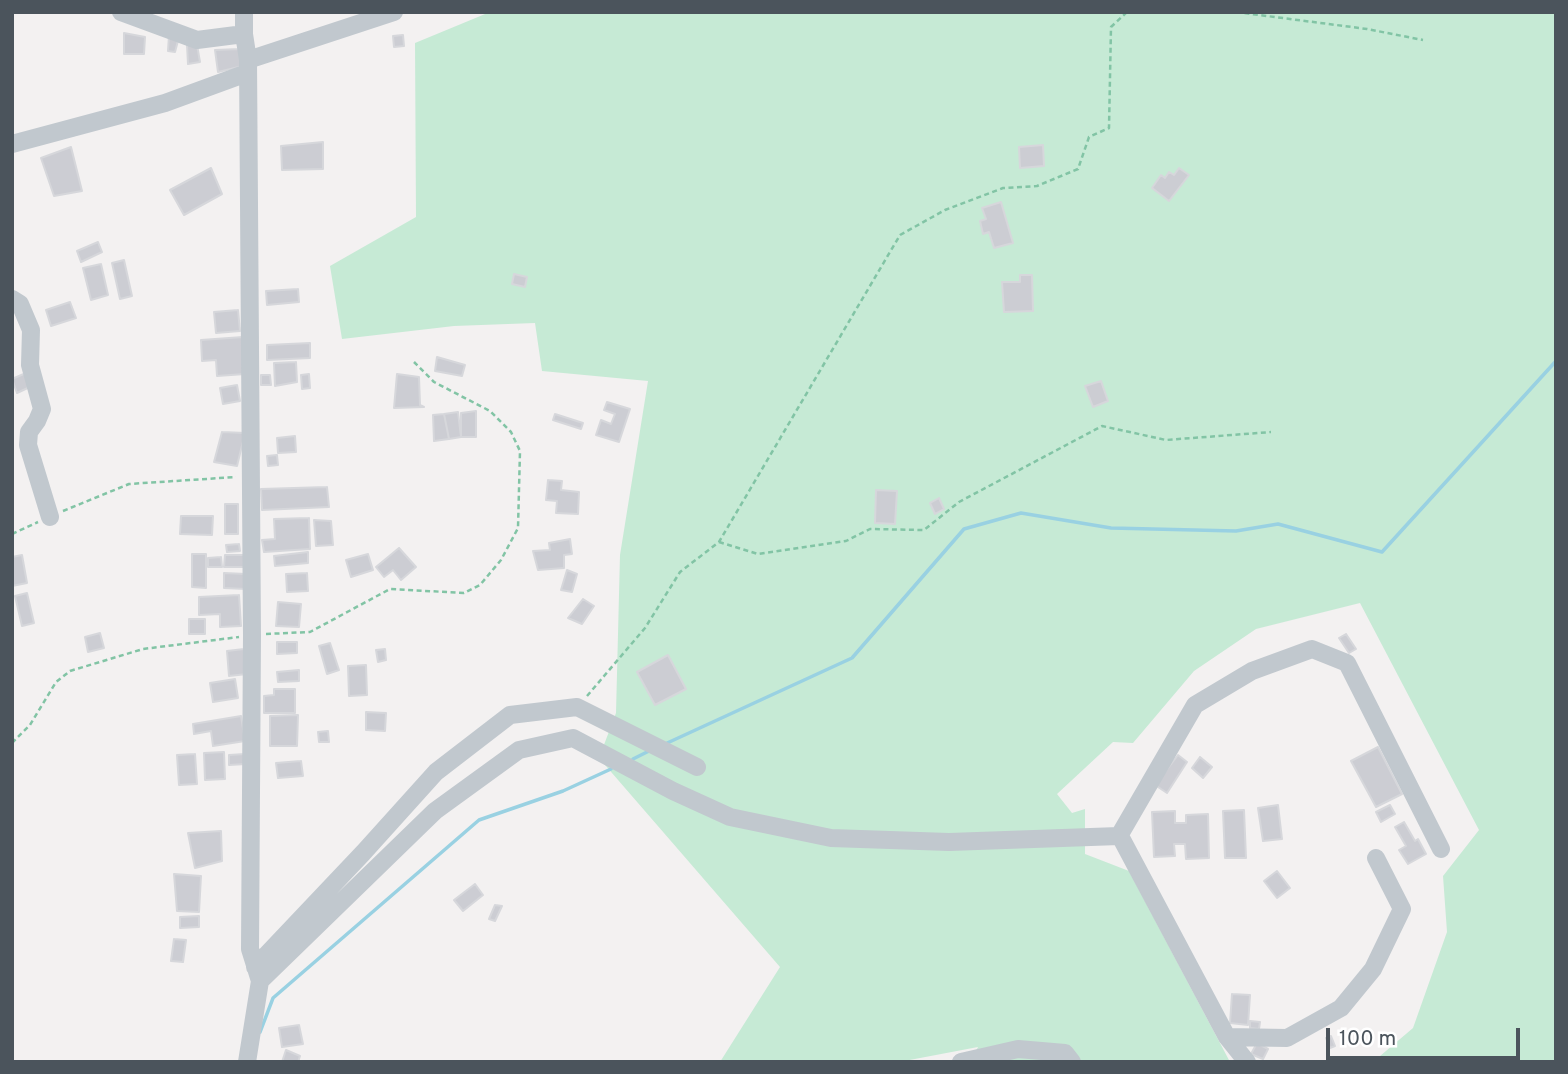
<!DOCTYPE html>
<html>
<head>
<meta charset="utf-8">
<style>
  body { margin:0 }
  #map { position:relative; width:1568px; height:1074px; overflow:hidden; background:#f3f1f1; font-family:Overpass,sans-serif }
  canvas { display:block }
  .frame { position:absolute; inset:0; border:14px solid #4b545c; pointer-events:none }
  .scale { position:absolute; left:1326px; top:1028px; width:194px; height:32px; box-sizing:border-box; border:4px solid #4b545c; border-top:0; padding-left:9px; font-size:21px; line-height:24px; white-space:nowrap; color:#4b545c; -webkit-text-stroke:5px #fff; paint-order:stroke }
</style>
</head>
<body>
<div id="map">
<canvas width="1568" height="1074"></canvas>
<div class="frame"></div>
<div class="scale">100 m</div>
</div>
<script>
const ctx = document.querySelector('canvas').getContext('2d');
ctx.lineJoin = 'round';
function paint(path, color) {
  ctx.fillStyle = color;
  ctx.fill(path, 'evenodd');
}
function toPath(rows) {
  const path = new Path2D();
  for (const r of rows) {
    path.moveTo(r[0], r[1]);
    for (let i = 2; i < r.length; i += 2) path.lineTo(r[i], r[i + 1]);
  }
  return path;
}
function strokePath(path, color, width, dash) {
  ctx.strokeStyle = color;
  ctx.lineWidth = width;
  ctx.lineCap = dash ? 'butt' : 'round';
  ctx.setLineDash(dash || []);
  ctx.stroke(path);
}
paint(toPath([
  [490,12,1556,12,1556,1062,1373,1062,1413,1028,1447,932,1443,876,1479,830,1360,603,1256,629,1194,671,1133,743,1113,742,1057,794,1072,813,1085,809,1085,854,1129,871,1230,1062,970,1062,978,1047,899,1062,720,1062,780,967,599,758,616,713,620,555,648,381,542,371,535,323,454,326,342,339,330,266,416,217,415,43]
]), '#c6ead5');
strokePath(toPath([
  [665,744,852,658,964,529,1021,513,1111,528,1236,531,1278,524,1382,552,1556,361],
  [633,759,651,750],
  [260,1032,273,998,479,820,563,791,611,769]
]), '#99d1e2', 3.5);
const building = toPath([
  [124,33,145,37,144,54,124,54,124,33],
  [169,35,179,37,175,52,168,51,169,35],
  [403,35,404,46,394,47,393,36,403,35],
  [187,45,197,45,200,62,188,64,187,45],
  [240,49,243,66,218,72,215,50,240,49],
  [323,142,323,169,282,170,281,146,323,142],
  [1043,145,1044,166,1020,168,1019,147,1043,145],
  [71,147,82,191,54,196,41,158,71,147],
  [211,168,222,194,184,215,170,190,211,168],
  [1179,168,1189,175,1169,201,1152,188,1161,175,1165,178,1169,172,1174,175,1179,168],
  [1001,202,1013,243,994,248,989,232,983,234,980,221,986,219,982,208,1001,202],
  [98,242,102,252,81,262,77,251,98,242],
  [124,260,132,296,120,299,112,263,124,260],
  [101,264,108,295,91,300,83,268,101,264],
  [514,274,527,277,525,287,512,284,514,274],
  [1020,275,1032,275,1033,311,1004,312,1002,282,1020,282,1020,275],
  [298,289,299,302,267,305,266,291,298,289],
  [70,302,76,318,51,326,46,310,70,302],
  [238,310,240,331,216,333,214,312,238,310],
  [243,337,245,374,217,376,216,360,202,361,201,340,243,337],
  [310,343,310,358,267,360,267,345,310,343],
  [437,357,465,365,462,376,435,371,437,357],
  [296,362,297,382,275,386,274,363,296,362],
  [26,373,32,386,17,393,12,379,26,373],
  [309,374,310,388,302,389,301,375,309,374],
  [397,374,419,377,420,405,424,407,394,408,397,374],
  [261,375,270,375,271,385,261,385,261,375],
  [1101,381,1108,401,1093,407,1085,386,1101,381],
  [237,385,240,401,223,404,220,388,237,385],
  [607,402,630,409,619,442,596,435,601,420,611,424,615,414,604,410,607,402],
  [476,411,476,437,461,437,461,413,476,411],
  [458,412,461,437,449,439,444,414,458,412],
  [444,414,449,439,434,441,433,415,444,414],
  [555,414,583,423,581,429,553,420,555,414],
  [222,432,245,433,237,466,214,462,222,432],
  [295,436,296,452,278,453,277,438,295,436],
  [277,455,278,465,268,466,267,456,277,455],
  [548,480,562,481,561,490,579,492,578,514,556,513,557,501,546,500,548,480],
  [327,487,329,507,262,510,261,489,327,487],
  [876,490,897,491,895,524,875,523,876,490],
  [939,498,944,509,935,514,930,503,939,498],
  [225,504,238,504,238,534,225,534,225,504],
  [181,516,213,516,212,535,180,534,181,516],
  [309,518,310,549,264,552,262,540,275,539,274,519,309,518],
  [314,520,331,521,333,545,316,546,314,520],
  [570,539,572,554,564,555,564,568,538,570,533,551,550,550,549,543,570,539],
  [239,544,240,551,227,552,226,545,239,544],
  [399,548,416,567,401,580,393,570,384,577,376,567,399,548],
  [308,552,308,563,275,566,274,556,308,552],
  [192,554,206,554,206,588,192,587,192,554],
  [368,554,373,570,351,577,346,560,368,554],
  [22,555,27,583,12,586,12,557,22,555],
  [225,555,246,555,246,567,224,567,225,555],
  [221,557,222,567,208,567,208,558,221,557],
  [567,570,577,574,572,592,561,590,567,570],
  [224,573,246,574,246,589,224,588,224,573],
  [307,573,308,591,287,592,286,574,307,573],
  [27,593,34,623,22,626,15,596,27,593],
  [239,595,241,626,220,627,220,614,199,615,199,597,239,595],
  [583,599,594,606,582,624,568,618,583,599],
  [278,602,301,604,299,627,276,626,278,602],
  [189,619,205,619,205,634,189,634,189,619],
  [100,633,104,648,88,652,85,637,100,633],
  [1346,634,1356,649,1349,653,1339,638,1346,634],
  [277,642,297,642,297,653,277,654,277,642],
  [330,643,339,670,327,674,319,646,330,643],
  [244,649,247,674,229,676,227,651,244,649],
  [385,649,386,660,378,662,376,650,385,649],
  [668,655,686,689,655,705,637,672,668,655],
  [366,665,367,695,349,696,348,666,366,665],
  [299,670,299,681,278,682,277,672,299,670],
  [235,679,238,698,213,702,210,683,235,679],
  [274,689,295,689,295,713,264,713,264,696,274,695,274,689],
  [366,712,386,713,385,731,366,730,366,712],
  [298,715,297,746,270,746,270,716,298,715],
  [241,716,245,741,213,746,211,731,194,734,193,724,241,716],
  [328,731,329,742,319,742,318,732,328,731],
  [1378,747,1402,794,1376,807,1351,761,1378,747],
  [224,752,225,779,205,780,204,753,224,752],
  [195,754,197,784,179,785,177,755,195,754],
  [245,754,246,764,229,765,229,755,245,754],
  [1178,755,1187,762,1167,793,1155,785,1178,755],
  [1200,757,1212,767,1203,778,1192,768,1200,757],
  [301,761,303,776,278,778,276,763,301,761],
  [1278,805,1282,839,1263,841,1258,808,1278,805],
  [1390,805,1395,814,1381,822,1376,812,1390,805],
  [1244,810,1246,858,1225,858,1223,811,1244,810],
  [1175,811,1175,823,1186,823,1186,815,1208,814,1209,858,1186,859,1185,844,1174,844,1175,856,1154,857,1152,812,1175,811],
  [1404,822,1415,841,1418,839,1426,854,1408,864,1399,850,1406,846,1395,827,1404,822],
  [221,831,222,861,195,868,188,833,221,831],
  [1277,871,1290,888,1277,898,1264,881,1277,871],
  [174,874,201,876,199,912,177,911,174,874],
  [475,884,483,895,463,911,454,900,475,884],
  [495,905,502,906,495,921,489,919,495,905],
  [199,916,199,927,180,928,180,917,199,916],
  [174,939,186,940,183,962,171,961,174,939],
  [1232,994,1250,995,1248,1025,1230,1023,1232,994],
  [1250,1021,1260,1022,1259,1029,1250,1028,1250,1021],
  [299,1025,303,1044,282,1047,279,1028,299,1025],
  [1331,1036,1335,1046,1330,1048,1326,1038,1331,1036],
  [1257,1043,1268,1049,1263,1059,1251,1054,1257,1043],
  [286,1050,300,1056,298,1062,282,1062,286,1050]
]);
paint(building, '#cccdd3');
strokePath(building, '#d6d7db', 2);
strokePath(toPath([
  [1236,12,1367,29,1423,40],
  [63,511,129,484,236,477],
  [12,534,38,522],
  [719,542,758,554,846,541,870,529,924,530,959,502,1102,426,1166,440,1271,432],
  [266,634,310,632,390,589,464,593,480,585,501,560,518,528,520,451,511,432,490,411,434,382,414,362],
  [587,696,645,628,680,572,719,542,900,235,945,210,1003,188,1037,186,1078,169,1089,137,1109,128,1111,27,1127,12],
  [12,743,30,725,56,682,70,671,143,649,239,637]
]), '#82c4a5', 2.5, [5, 3.5]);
strokePath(toPath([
  [121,12,197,40,244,34],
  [244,12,244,34,248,60,252,635,250,949,260,981,247,1062],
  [248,60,394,12],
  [12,144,165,103,247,73],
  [12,299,20,304,31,330,30,365,42,409,37,421,29,432,28,445,50,517],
  [1120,836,1227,1037,1247,1062],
  [255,967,363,853,436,772,510,715,577,707,697,767],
  [260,981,435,811,519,750,573,738,673,791,730,817,831,838,949,842,1119,836,1195,705,1252,671,1312,649,1347,663,1441,849],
  [1227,1037,1287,1038,1341,1008,1373,969,1402,909,1376,858],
  [961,1062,1018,1049,1065,1053,1072,1062]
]), '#c1c8ce', 18);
</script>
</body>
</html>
